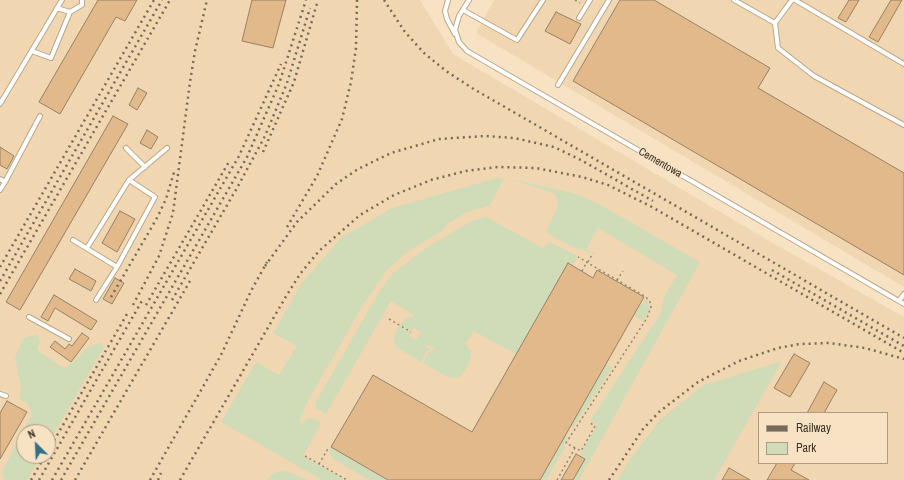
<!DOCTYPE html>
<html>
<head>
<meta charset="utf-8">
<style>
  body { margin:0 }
  #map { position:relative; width:904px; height:480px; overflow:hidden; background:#f7e2c3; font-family:"Archivo Narrow",sans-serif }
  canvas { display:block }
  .legend { position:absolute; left:758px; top:412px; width:130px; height:52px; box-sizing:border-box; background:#f7e2c3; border:1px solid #ac9c85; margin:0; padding:5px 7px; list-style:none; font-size:12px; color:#3c3327 }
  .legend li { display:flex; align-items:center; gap:8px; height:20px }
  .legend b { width:20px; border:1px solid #ac9c85 }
  .north { position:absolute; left:16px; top:424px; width:40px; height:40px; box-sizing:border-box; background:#f7e2c3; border:1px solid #ac9c85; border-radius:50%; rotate:336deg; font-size:11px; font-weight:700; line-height:16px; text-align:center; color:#3c3327 }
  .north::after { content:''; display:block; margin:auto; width:14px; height:18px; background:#346e87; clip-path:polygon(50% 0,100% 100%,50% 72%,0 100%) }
</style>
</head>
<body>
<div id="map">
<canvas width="904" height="480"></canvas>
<ul class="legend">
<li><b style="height:5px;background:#776a58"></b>Railway</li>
<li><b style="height:11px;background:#d0dbb8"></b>Park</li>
</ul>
<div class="north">N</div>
</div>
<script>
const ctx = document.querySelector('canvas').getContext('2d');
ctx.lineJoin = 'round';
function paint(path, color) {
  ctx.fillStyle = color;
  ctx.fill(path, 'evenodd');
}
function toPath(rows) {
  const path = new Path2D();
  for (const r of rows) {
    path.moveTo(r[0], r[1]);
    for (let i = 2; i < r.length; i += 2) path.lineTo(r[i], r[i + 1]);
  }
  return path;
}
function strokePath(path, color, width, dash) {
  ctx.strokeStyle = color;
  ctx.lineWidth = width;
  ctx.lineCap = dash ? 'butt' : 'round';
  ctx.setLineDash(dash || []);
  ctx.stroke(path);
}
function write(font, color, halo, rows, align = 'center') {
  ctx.font = font + ' "Archivo Narrow",sans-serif';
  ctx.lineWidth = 3;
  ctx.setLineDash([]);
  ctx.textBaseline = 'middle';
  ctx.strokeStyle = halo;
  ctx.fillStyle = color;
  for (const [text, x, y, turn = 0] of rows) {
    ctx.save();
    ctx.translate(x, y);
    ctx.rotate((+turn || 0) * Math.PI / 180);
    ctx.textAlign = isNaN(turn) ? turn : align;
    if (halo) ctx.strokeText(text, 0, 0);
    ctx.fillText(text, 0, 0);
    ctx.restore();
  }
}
paint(toPath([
  [0,0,420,0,453,54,771,242,904,317,904,480,0,480],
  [759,413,887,413,887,463,759,463],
  [24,432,48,432,48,456,24,456],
  [494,0,904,0,904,287,476,33]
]), '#f0d7b1');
paint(toPath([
  [497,178,504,179,489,206,467,212,449,223,443,230,406,253,387,270,364,303,306,404,300,418,300,423,302,424,309,417,321,423,303,456,345,480,322,480,221,422,256,362,279,375,297,346,273,333,302,283,341,238,392,208],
  [510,179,577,194,604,207,700,262,579,480,573,480,585,458,580,455,597,425,590,421,661,313,664,297,677,275,598,228,586,249,591,252,591,254,580,248,579,250,548,234,547,230,558,206,557,198,553,193],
  [486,217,543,248,549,242,576,255,577,257,572,266,568,264,516,354,474,331,465,344,471,350,471,359,462,375,456,378,450,378,423,363,431,349,433,351,434,348,427,345,426,347,429,348,421,362,396,347,394,337,399,326,411,333,409,336,416,340,421,332,414,328,412,331,400,325,406,318,415,316,391,301,326,414,317,409,315,406,316,402,379,292,392,274,429,246,472,221],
  [646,298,650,309,643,321,634,316,641,304,643,304],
  [37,334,40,341,37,350,64,368,72,363,87,348,100,342,104,347,48,444,48,432,24,432,24,456,41,456,27,480,4,480,2,472,32,414,29,405,20,399,21,387,15,358,23,338],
  [782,361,714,480,618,480,628,462,661,419,704,385],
  [606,364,612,368,573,428,570,426],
  [565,436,568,438,563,446,565,447,546,480,540,480],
  [331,447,388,480,369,480,334,459,329,453],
  [284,471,296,475,307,480,267,480,273,473]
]), '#d0dbb8');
const building = toPath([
  [98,0,137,0,125,21,116,17,60,114,39,102,98,0],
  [252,0,286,0,273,48,242,41,252,0],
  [620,0,654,0,770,68,758,88,904,173,904,275,573,81,620,0],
  [849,0,859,0,846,22,838,18,849,0],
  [891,0,902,0,878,42,869,37,891,0],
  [556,12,581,24,570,44,545,31,556,12],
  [138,88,147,93,137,110,129,105,138,88],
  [113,116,128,124,20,310,6,302,113,116],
  [147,130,158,137,151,149,140,143,147,130],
  [0,147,14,156,7,169,0,165,0,147],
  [120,211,135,219,117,252,102,243,120,211],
  [568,263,593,278,597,270,644,297,540,480,388,480,331,447,373,375,472,432,568,263],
  [75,269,96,281,91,291,69,279,75,269],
  [115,278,124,283,112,304,103,299,115,278],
  [54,295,97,321,91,330,55,308,48,321,41,317,54,295],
  [82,333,89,338,71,362,50,347,55,341,65,349,69,344,72,346,82,333],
  [794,354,810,363,790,397,774,388,794,354],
  [824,382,837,390,824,413,807,413,824,382],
  [7,401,27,412,0,459,0,413,7,401],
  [576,454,585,459,573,480,561,480,576,454],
  [777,463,795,463,791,470,809,480,767,480,777,463],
  [729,468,750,480,722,480,729,468]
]);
paint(building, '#e1b98a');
strokePath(building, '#988267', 1);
const lane = toPath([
  [448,0,445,11,447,19,455,34],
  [469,0,459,16,455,30,459,42,467,51,904,304],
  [734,0,775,23],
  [792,0,775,23,778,48,814,76,904,125],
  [795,0,904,64],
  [463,10,517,40,543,0],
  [70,12,82,5,82,0],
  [579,18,590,0],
  [32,51,51,58,70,12,57,8],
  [558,85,609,0],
  [0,104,62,0],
  [126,148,145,167],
  [0,179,5,182,0,190],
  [129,180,167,148],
  [5,182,40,116],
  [73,240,117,267,96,300],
  [87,248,129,180,155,197,117,267],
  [899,301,904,294],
  [29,317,69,339],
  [0,394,6,396]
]);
strokePath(lane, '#bba789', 6);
strokePath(toPath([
  [575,0,580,3],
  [588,262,593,253],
  [582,271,587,262],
  [617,280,623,271],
  [389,319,411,332],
  [575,448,566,443,647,318,651,307,650,302,646,297,578,257],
  [305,456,347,480],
  [319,464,329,447],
  [557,480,575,448,581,451,595,426,590,423]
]), '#958671', 1.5, [2, 3]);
strokePath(lane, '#fff', 4);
strokePath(toPath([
  [384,0,405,32,424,53,446,71,472,88,904,338],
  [263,152,294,82,318,0],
  [287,227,317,176,342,119,351,82,356,48,357,0],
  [265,266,297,222,336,184,358,169,391,153,439,139,486,136,514,138,554,147,581,160,653,201],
  [0,267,154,0],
  [772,270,904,346],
  [0,281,162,0],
  [0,294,170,0],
  [111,297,157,218,166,199,175,169],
  [172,300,237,188,265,136,287,83,310,8],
  [133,305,159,256,173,213,190,82,195,51,207,0],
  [146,305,230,160],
  [48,451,127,314],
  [31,480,45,456],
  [39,480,143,299],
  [52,480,239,156,281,64],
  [61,480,247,157,279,84,306,0],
  [75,480,190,281],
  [150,480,221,355,251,291,267,262],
  [158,480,161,473],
  [180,480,285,298,300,274,319,251,360,215,394,195,431,180,466,171,498,167,536,168,582,177,608,185,652,207,904,353],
  [609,480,643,429,659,412,698,382,739,361,778,348,800,344,829,343,865,348,904,359]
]), '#776a58', 2.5, [2, 4]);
write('11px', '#3c3327', '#f7e2c3', [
  ["Cementowa",660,163,30]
]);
</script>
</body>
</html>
